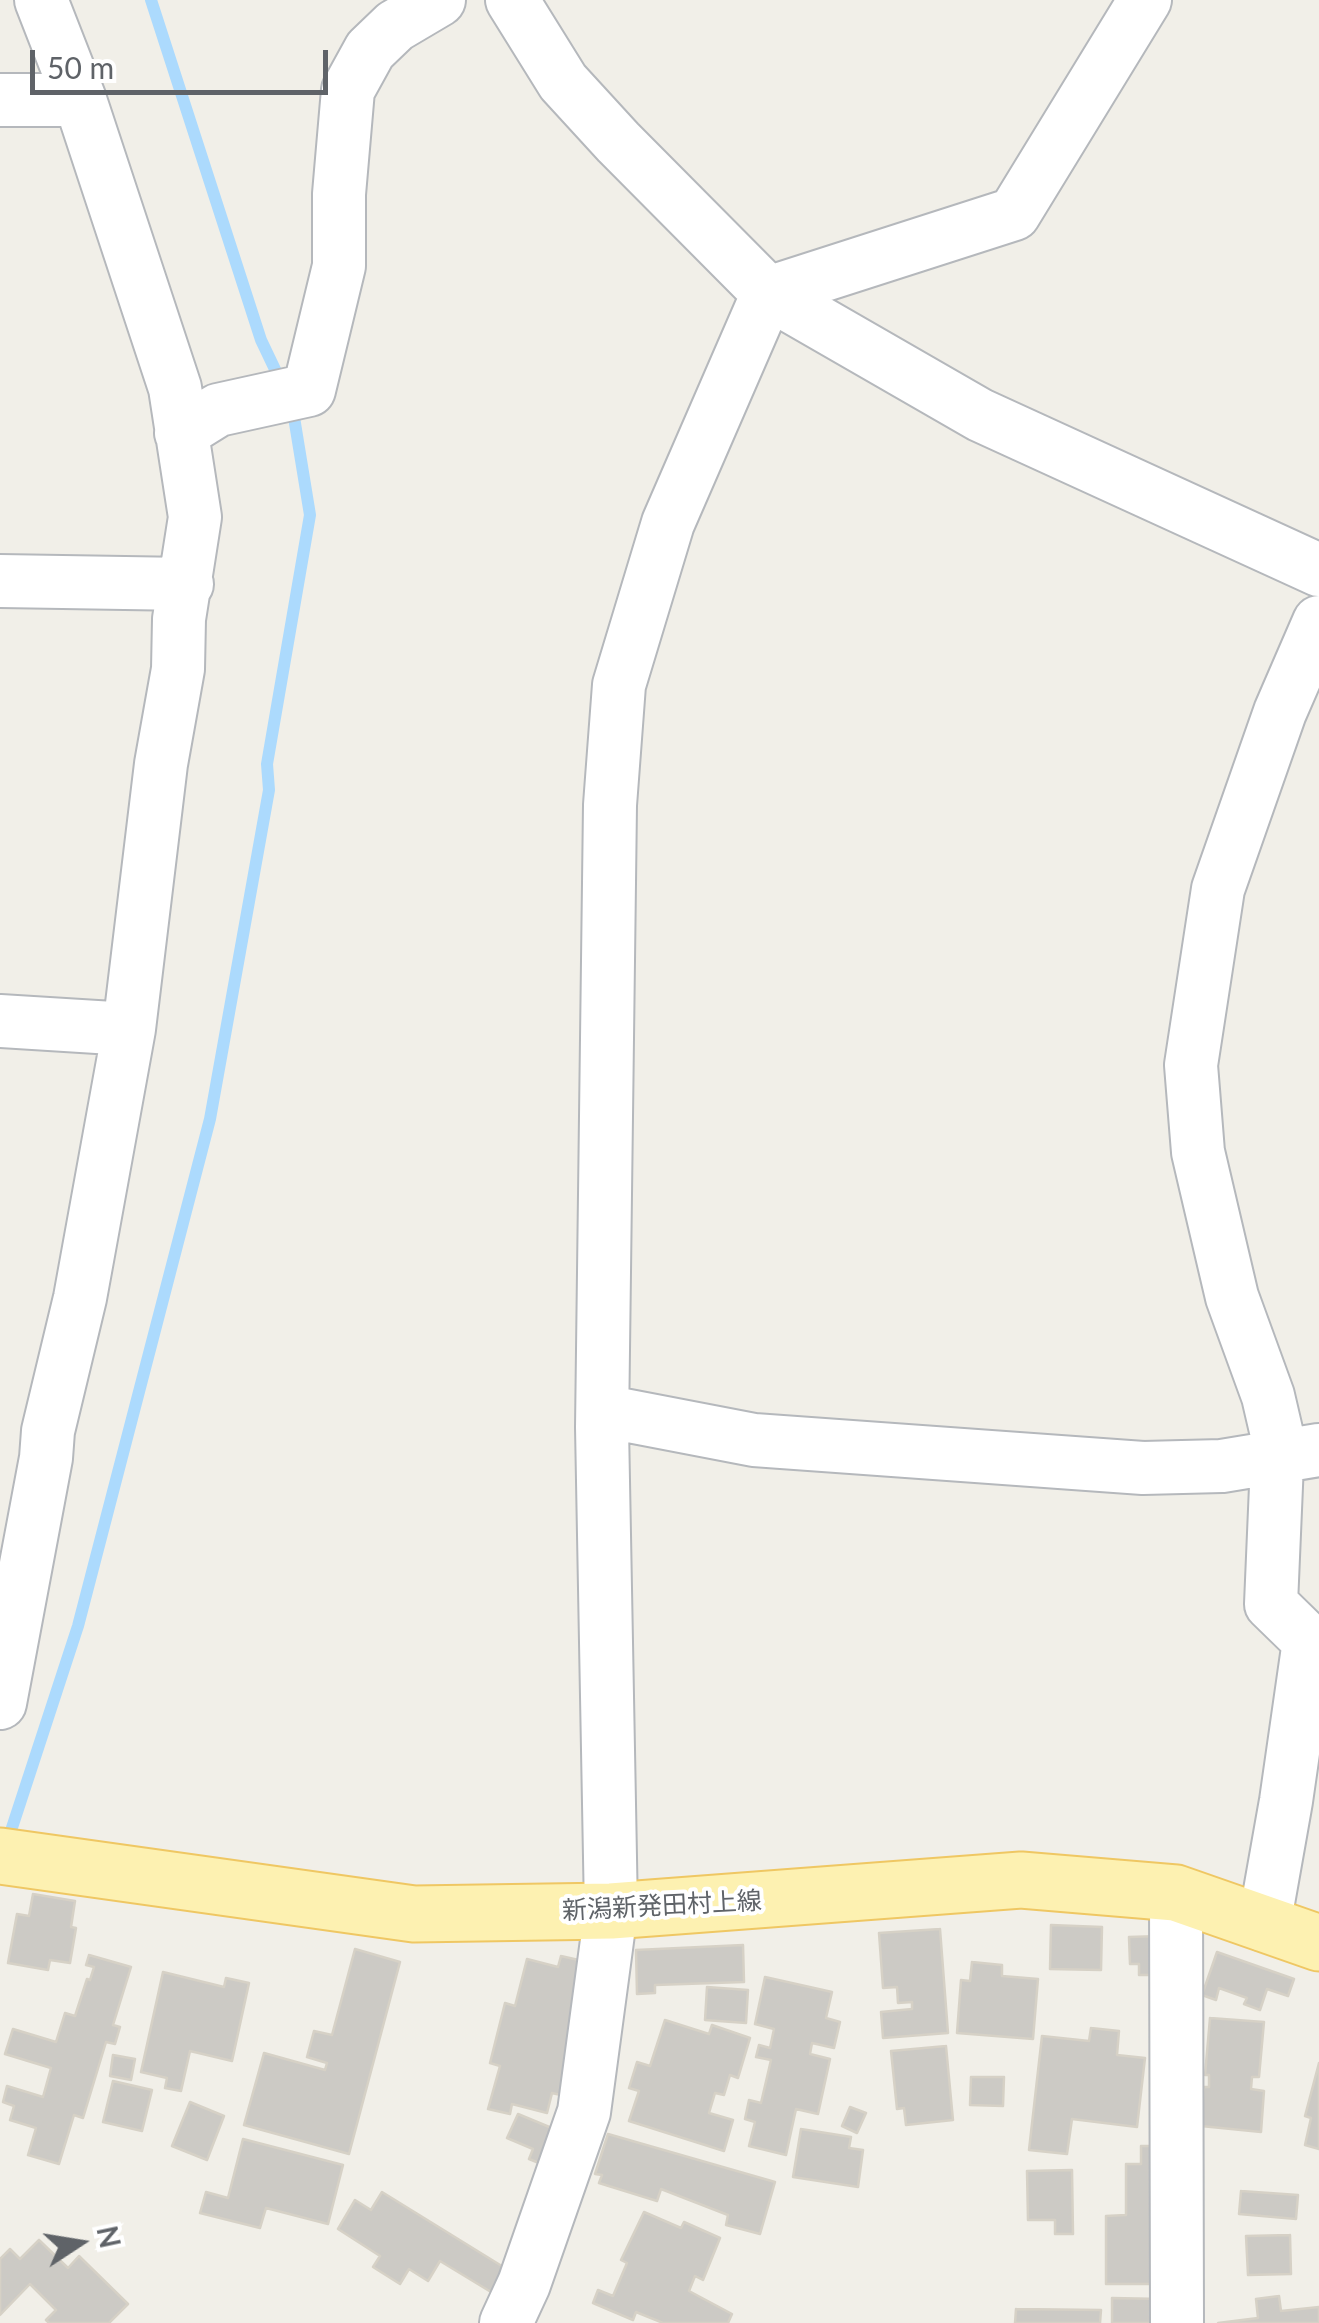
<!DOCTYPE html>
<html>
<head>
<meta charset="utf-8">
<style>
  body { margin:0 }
  #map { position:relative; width:1319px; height:2323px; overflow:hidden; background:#f1efe8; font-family:Lato,sans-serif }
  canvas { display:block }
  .north { position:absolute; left:30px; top:2193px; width:100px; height:100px; -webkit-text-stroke:8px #fff; paint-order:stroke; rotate:78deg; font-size:28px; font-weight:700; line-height:40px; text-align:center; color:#5f6368 }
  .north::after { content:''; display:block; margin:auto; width:35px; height:45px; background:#5f6368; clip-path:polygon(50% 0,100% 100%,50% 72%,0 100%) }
  .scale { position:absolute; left:30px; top:50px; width:298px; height:45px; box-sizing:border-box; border:5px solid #5f6368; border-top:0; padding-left:12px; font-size:30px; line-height:35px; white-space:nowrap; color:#5f6368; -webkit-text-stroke:8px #fff; paint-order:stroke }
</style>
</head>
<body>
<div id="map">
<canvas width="1319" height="2323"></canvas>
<div class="north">N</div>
<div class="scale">50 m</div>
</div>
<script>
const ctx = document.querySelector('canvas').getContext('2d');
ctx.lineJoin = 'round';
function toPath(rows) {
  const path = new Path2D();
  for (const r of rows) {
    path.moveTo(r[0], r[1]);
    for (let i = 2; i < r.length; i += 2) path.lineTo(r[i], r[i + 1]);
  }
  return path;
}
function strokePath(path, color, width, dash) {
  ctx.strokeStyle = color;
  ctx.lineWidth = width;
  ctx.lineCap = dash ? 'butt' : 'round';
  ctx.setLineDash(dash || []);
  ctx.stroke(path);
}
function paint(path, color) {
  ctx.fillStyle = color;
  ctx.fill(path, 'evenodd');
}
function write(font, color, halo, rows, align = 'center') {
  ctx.font = font + ' Lato,"Noto Sans JP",sans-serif';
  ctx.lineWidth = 8;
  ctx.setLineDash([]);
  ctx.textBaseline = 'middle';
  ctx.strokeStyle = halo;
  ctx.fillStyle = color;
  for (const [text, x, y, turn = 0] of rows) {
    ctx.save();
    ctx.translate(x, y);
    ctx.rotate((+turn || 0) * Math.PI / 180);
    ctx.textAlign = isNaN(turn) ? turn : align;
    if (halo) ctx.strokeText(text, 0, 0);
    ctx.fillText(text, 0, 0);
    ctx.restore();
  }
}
strokePath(toPath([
  [151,0,261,340,281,382],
  [6,1846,78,1626,210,1119,269,790,267,764,310,515,292,405]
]), '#acdafd', 12);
const building = toPath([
  [33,1894,75,1901,71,1927,76,1928,70,1963,50,1960,48,1970,8,1963,17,1914,29,1916,33,1894],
  [1051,1925,1102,1927,1101,1970,1050,1969,1051,1925],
  [940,1929,948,2033,883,2038,881,2012,912,2009,912,2002,898,2003,897,1987,883,1988,879,1933,940,1929],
  [1161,1936,1157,1975,1139,1975,1139,1964,1130,1964,1129,1937,1161,1936],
  [743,1945,744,1982,655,1985,655,1993,637,1994,636,1950,743,1945],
  [355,1949,400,1962,349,2154,244,2125,264,2053,325,2070,327,2063,307,2057,314,2031,332,2035,355,1949],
  [1217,1952,1294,1979,1288,1996,1267,1989,1260,2010,1244,2004,1247,1998,1219,1988,1216,2000,1202,1995,1217,1952],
  [89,1955,131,1967,113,2025,120,2027,115,2044,106,2042,83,2118,74,2115,59,2164,28,2155,36,2128,10,2120,14,2106,3,2102,7,2086,43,2097,51,2068,5,2054,13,2029,56,2042,65,2013,75,2016,87,1979,90,1980,94,1967,86,1965,89,1955],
  [561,1956,583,1961,565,2096,552,2093,547,2113,512,2104,510,2114,488,2109,500,2066,490,2063,505,2003,515,2006,527,1959,558,1967,561,1956],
  [972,1962,1002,1965,1002,1976,1038,1979,1033,2039,957,2033,961,1980,970,1981,972,1962],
  [163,1972,224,1987,226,1978,249,1983,232,2061,190,2051,181,2091,165,2088,167,2078,141,2072,163,1972],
  [765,1977,832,1992,826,2018,840,2022,834,2048,812,2043,810,2054,830,2059,818,2114,796,2109,786,2155,749,2146,755,2122,745,2119,749,2100,761,2103,771,2060,756,2057,759,2045,770,2048,774,2029,755,2024,765,1977],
  [707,1987,748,1990,746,2023,705,2020,707,1987],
  [1210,2018,1264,2022,1259,2077,1252,2077,1251,2089,1264,2091,1261,2132,1201,2126,1204,2087,1209,2087,1209,2075,1205,2075,1210,2018],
  [665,2020,709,2034,712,2025,750,2038,738,2078,730,2075,724,2095,715,2093,709,2113,733,2120,724,2151,629,2121,639,2091,629,2088,637,2062,650,2066,665,2020],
  [1091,2028,1119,2031,1117,2055,1145,2058,1137,2127,1072,2119,1067,2154,1029,2150,1042,2036,1089,2041,1091,2028],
  [946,2046,953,2120,906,2125,904,2108,897,2109,891,2051,946,2046],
  [113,2055,135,2059,131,2080,110,2076,113,2055],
  [1319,2063,1319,2149,1305,2145,1311,2118,1305,2116,1319,2063],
  [971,2077,1004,2077,1003,2106,970,2105,971,2077],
  [113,2081,152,2090,142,2131,103,2122,113,2081],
  [190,2102,224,2116,207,2160,172,2146,190,2102],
  [850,2107,866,2113,857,2133,842,2126,850,2107],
  [518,2114,559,2131,544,2165,529,2159,533,2149,507,2138,518,2114],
  [801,2129,851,2137,849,2148,863,2150,858,2187,793,2177,801,2129],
  [608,2134,775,2182,760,2234,726,2225,728,2215,661,2189,657,2201,599,2183,602,2175,595,2174,608,2134],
  [243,2139,343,2165,328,2224,266,2208,260,2228,200,2213,206,2192,228,2198,243,2139],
  [1141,2146,1164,2146,1164,2284,1106,2284,1106,2216,1126,2215,1126,2164,1141,2164,1141,2146],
  [1072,2170,1073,2234,1055,2234,1055,2220,1028,2220,1027,2171,1072,2170],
  [1241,2191,1298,2195,1296,2219,1239,2214,1241,2191],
  [382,2192,505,2268,491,2292,440,2261,428,2281,409,2269,400,2284,373,2267,380,2256,338,2229,355,2200,371,2210,382,2192],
  [644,2212,681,2228,684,2222,720,2238,703,2280,695,2276,689,2291,732,2314,728,2323,663,2323,636,2312,633,2320,593,2303,598,2290,613,2296,627,2263,621,2260,644,2212],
  [1290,2235,1291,2274,1248,2275,1246,2236,1290,2235],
  [39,2240,68,2268,79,2256,128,2304,109,2323,49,2323,46,2320,56,2310,30,2284,0,2315,0,2259,10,2249,20,2259,39,2240],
  [1279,2296,1281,2311,1319,2307,1319,2323,1218,2323,1258,2318,1256,2299,1279,2296],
  [1112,2298,1162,2299,1161,2323,1112,2323,1112,2298],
  [1016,2309,1101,2310,1100,2323,1015,2323,1016,2309]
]);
paint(building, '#cccac5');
strokePath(building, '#d6d1c6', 2.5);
const minor = toPath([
  [512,0,563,82,618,142,768,293,980,415,1319,570],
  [0,100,80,100],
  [181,433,218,410,309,390,339,266,339,194,348,90,370,50,395,26,439,0],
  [0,581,187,584],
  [0,1021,129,1029],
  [603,1411,754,1440,1143,1468,1222,1466,1319,1450],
  [0,1703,46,1458,48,1431,80,1298,129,1029,161,764,178,669,179,619,195,517,175,388,80,100,41,0],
  [1176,1893,1177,2323],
  [1264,1925,1286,1801,1309,1641,1271,1604,1278,1439,1268,1396,1232,1297,1198,1152,1191,1065,1218,889,1280,712,1319,622],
  [506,2323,524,2284,584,2112,611,1911,602,1427,610,805,619,685,668,523,768,293,1014,214,1145,0]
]);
const major = toPath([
  [0,1856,414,1914,611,1911,1021,1880,1176,1893,1319,1943]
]);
strokePath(minor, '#b5b8bc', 56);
strokePath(major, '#efc763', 59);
strokePath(minor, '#fff', 52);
strokePath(major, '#fdf1b1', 55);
write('25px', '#5f6368', '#fff', [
  ["新潟新発田村上線",662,1906,-3]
]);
</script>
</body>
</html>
